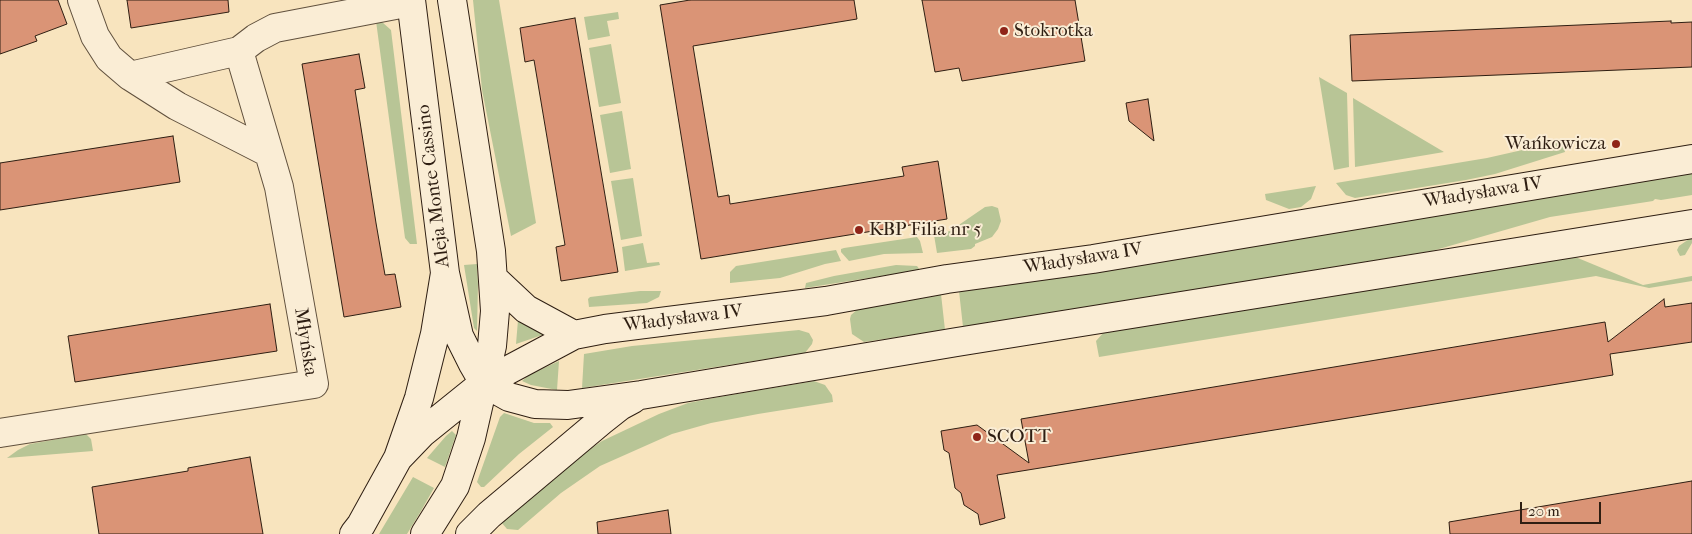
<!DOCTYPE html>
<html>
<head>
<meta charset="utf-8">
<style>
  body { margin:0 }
  #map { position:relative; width:1692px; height:534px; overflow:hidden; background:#f8e4be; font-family:"IM FELL French Canon",serif }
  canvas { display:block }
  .scale { position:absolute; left:1520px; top:502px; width:81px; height:22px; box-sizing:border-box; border:2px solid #2e1e12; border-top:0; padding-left:6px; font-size:15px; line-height:18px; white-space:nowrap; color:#2e1e12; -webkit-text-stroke:4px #faedd5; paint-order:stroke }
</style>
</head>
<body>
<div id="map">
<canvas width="1692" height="534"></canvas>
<div class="scale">20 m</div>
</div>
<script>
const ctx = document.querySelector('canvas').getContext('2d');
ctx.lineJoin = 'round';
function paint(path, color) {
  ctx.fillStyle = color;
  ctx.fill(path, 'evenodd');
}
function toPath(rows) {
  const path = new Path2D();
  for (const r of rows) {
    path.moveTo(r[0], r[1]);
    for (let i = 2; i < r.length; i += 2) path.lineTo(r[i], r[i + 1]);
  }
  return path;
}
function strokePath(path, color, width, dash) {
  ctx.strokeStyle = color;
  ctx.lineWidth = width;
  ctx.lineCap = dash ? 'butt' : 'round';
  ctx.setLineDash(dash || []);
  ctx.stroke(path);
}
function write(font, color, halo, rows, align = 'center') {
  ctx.font = font + ' "IM FELL French Canon",serif';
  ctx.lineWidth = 4;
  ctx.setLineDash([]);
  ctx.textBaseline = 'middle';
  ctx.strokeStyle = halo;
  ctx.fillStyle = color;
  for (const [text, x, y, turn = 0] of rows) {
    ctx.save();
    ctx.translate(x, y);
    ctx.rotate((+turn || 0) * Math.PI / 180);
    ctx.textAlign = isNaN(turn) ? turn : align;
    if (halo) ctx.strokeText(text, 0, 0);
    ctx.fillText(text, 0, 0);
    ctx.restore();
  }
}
paint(toPath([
  [473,0,499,0,536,223,511,236,482,90],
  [618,12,619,19,607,21,610,36,588,40,584,17],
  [376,21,382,22,391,30,417,244,410,244,405,238],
  [611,44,621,103,599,107,589,48],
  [1319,77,1347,93,1349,167,1334,170],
  [1353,98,1444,152,1355,167],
  [622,111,631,169,610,173,600,115],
  [1562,141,1564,145,1565,152,1495,174,1466,180,1355,198,1346,195,1336,183,1487,158],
  [1692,172,1692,195,1661,200,1655,199,1653,201,1550,217,1432,251,963,327,959,291],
  [633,178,642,236,621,240,611,181],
  [1316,186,1311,199,1301,207,1289,209,1266,200,1265,194],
  [992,206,998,208,1001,221,998,229,992,237,975,244,975,246,971,249,937,253,934,235,950,231,985,207],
  [917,237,920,241,923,253,884,254,849,261,841,252,841,249,844,248],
  [1692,237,1692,243,1685,255,1680,256,1677,250,1679,246],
  [643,243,647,263,659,262,660,265,625,271,622,247],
  [836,250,841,261,825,264,780,278,730,283,730,272,736,266],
  [1573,256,1643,285,1692,276,1692,281,1649,288,1596,276,1099,357,1096,341,1104,332],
  [477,264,478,284,477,331,474,328,464,265],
  [896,265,917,266,920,270,805,288,806,283,834,276],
  [640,291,661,291,659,297,647,303,589,307,588,299,590,297],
  [941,294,945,330,864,342,852,334,850,319,851,315,859,308],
  [518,320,554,331,516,344],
  [799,330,809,333,813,340,812,344,805,353,582,388,584,354,632,346],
  [559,361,557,390,531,385,522,381,529,375],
  [814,381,825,385,832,395,833,402,758,414,711,423,672,434,600,466,561,493,518,530,507,529,501,522,545,479,602,441,659,414,688,403,719,397],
  [504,413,534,423,550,423,553,427,519,454,484,487,481,487,477,482,500,417],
  [452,431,456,435,445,467,427,458,446,436],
  [86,434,91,439,93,451,7,458,18,450,30,444],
  [413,477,434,488,421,511,407,534,379,534]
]), '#b8c596');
const building = toPath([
  [0,0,58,0,67,24,35,36,37,41,0,54,0,0],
  [127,0,228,0,229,12,131,28,127,0],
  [690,0,854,0,857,19,693,46,718,197,729,195,730,204,904,176,902,167,938,161,947,219,701,259,660,5,690,0],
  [922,0,1075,0,1085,61,962,81,959,68,935,72,922,0],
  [575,18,618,272,561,281,556,247,565,245,554,179,534,60,525,62,520,28,575,18],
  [1671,21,1671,23,1692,22,1692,67,1352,81,1350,35,1671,21],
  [359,54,365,88,355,90,376,223,385,275,395,274,401,307,344,317,302,64,359,54],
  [1148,99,1154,141,1129,121,1126,103,1148,99],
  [173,136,180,182,0,210,0,163,173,136],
  [1664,299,1665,307,1692,303,1692,342,1610,354,1613,375,997,475,1005,518,980,525,978,514,964,505,961,493,955,488,949,453,944,450,941,431,977,425,1029,463,1021,419,1605,322,1608,342,1664,299],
  [270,304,277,351,75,382,68,336,270,304],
  [250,457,263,534,99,534,92,487,188,471,188,468,250,457],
  [1692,481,1692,534,1450,534,1449,522,1692,481],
  [668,510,671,534,598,534,597,522,668,510]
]);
paint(building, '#da9476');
strokePath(building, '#2e1e12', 1);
const street = toPath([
  [82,0,95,36,109,58,130,76,239,51,256,38,275,28,411,2],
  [130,76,177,106,269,153],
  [0,433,314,384,279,187,239,51]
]);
const secondary = toPath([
  [445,273,459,336,473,364,484,383,509,397,535,404,568,405,641,395,957,342,1692,224],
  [494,279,526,309,574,335],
  [398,458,422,433,484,383,574,335,605,329,826,301,947,279,1093,259,1692,159],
  [354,534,361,525,398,458,419,398,435,334,445,273,411,0],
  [425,534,455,486,471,438,492,346,495,311,491,251,452,0],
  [470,534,489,515,601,421,620,406,633,399]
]);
strokePath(street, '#60503d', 30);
strokePath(secondary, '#2e1e12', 30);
strokePath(street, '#faedd5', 28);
strokePath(secondary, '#faedd5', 28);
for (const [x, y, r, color] of [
  [1004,31,5,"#8f2418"],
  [1616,144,5,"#8f2418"],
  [859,230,5,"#8f2418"],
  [977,437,5,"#8f2418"]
]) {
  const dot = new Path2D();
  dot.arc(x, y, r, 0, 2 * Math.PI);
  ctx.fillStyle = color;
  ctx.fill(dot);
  strokePath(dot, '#faedd5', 2);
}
write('19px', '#2e1e12', '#faedd5', [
  ["Stokrotka",1014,31],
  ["Wańkowicza",1606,144,"right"],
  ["KBP Filia nr 5",869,230],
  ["SCOTT",987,437]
], 'left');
write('19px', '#2e1e12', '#faedd5', [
  ["Aleja Monte Cassino",434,186,-97],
  ["Władysława IV",1483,193,-9],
  ["Władysława IV",1083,259,-9],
  ["Władysława IV",683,319,-7],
  ["Młyńska",305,342,81]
]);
</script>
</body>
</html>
